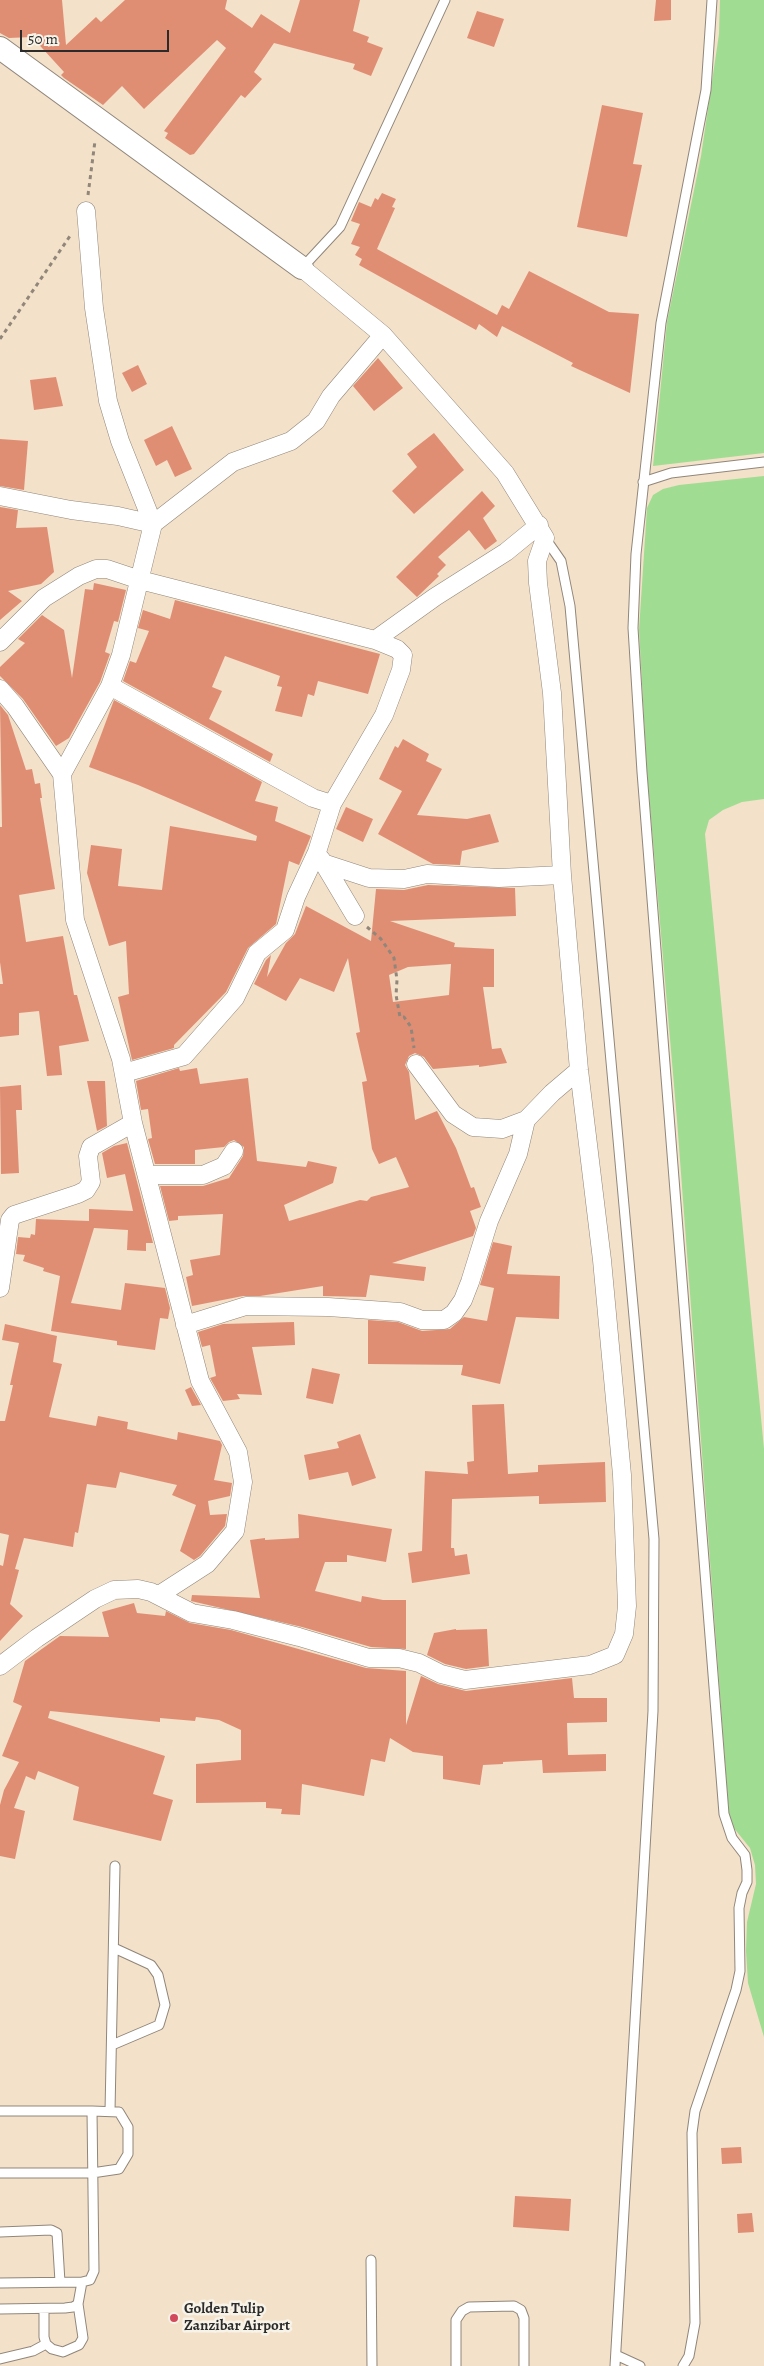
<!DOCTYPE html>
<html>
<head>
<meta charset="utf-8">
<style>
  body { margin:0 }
  #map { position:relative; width:764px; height:2366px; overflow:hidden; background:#f4e1c9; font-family:Alegreya,serif }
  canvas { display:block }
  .scale { position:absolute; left:20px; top:30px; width:149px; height:22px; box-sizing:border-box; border:2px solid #2b2b2b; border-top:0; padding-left:6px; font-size:15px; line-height:18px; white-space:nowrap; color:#2b2b2b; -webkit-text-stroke:4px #f7f3e8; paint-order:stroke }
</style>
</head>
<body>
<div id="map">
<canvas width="764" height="2366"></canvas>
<div class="scale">50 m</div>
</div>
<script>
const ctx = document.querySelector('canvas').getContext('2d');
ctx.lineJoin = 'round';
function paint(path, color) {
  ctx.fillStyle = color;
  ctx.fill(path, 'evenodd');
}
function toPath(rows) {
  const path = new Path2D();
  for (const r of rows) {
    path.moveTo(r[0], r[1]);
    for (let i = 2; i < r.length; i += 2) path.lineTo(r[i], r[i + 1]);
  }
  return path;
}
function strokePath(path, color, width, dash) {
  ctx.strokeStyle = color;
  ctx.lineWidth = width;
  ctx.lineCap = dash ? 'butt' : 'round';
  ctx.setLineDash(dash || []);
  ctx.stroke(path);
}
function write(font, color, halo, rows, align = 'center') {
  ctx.font = font + ' Alegreya,serif';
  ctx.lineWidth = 5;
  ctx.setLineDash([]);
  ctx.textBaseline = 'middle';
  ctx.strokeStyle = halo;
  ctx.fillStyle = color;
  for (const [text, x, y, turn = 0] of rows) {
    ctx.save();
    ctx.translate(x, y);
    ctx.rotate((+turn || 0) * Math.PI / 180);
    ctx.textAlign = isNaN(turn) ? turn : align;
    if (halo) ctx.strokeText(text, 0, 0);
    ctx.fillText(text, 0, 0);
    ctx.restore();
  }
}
paint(toPath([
  [720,0,764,0,764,453,653,466,667,322,701,156,719,34],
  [764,476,764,799,742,802,723,810,709,820,705,834,764,1449,764,2037,748,1983,746,1951,747,1922,756,1884,755,1865,750,1848,733,1827,729,1814,677,1120,647,772,639,630,647,508,653,495,663,489,679,485]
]), '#a0dd92');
paint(toPath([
  [0,0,62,0,66,45,96,17,101,22,125,0,227,0,225,9,252,28,261,14,290,33,300,0,360,0,353,31,369,37,367,42,383,48,371,76,353,69,355,64,274,43,254,72,262,79,245,98,241,95,194,154,190,155,165,138,168,133,164,131,226,48,217,40,144,109,122,86,103,105,64,78,61,75,64,72,32,37,9,38,0,33],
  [656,0,671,0,671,20,654,21],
  [477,11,504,19,494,47,467,38],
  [602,105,643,113,633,164,642,165,627,237,577,227],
  [382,193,396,199,392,207,395,208,377,249,497,315,502,305,509,309,529,271,609,312,639,314,630,393,571,366,573,363,502,326,497,337,479,324,476,330,359,265,362,259,355,255,360,247,351,244,360,224,351,221,359,202,371,207,375,198,378,200],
  [378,358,403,388,374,411,353,386],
  [138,365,147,384,132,392,122,373],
  [56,377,63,406,34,410,30,380],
  [172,426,192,469,175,477,167,460,156,466,144,440],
  [434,433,464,470,414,514,392,491,417,467,407,454],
  [0,439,28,441,24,490,0,486],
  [482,491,495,506,483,518,497,541,485,550,469,530,438,557,446,565,437,574,439,576,417,597,396,577],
  [0,507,18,510,16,528,47,527,54,572,41,584,8,591,22,601,0,620],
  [94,583,126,590,118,622,114,621,105,652,110,654,100,682,69,738,56,746,23,699,0,676,0,667,25,643,18,639,42,615,64,630,72,678,85,589,93,590],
  [175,600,380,654,368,694,318,681,314,696,308,694,302,717,275,711,282,687,277,686,280,676,225,656,212,687,222,691,209,719,273,754,270,762,123,681,130,661,136,663,149,631,138,628,143,610,170,619],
  [114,700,262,782,255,801,278,807,275,821,311,836,299,865,289,861,276,924,248,948,226,992,174,1045,174,1048,132,1060,118,997,129,994,126,941,109,946,87,873,91,845,122,849,118,886,162,890,170,826,256,841,257,836,138,785,89,767],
  [0,705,8,715,26,770,32,769,35,784,40,783,42,798,40,798,55,889,19,895,26,942,63,936,74,995,77,995,89,1041,59,1046,62,1075,47,1076,39,1011,19,1013,19,1035,0,1037,0,984,3,984,0,962,0,827,2,827],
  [403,739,429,754,426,761,442,769,417,815,467,819,490,814,499,842,462,851,460,865,433,864,378,834,402,791,379,779,395,746,398,748],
  [346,807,373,819,363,842,336,829],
  [428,885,515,888,516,916,390,921,455,943,454,947,494,949,494,987,483,987,492,1049,501,1048,507,1063,479,1067,479,1065,433,1069,424,1057,415,1053,409,1056,405,1065,409,1072,415,1120,437,1111,456,1148,471,1188,474,1187,481,1207,470,1211,476,1228,473,1236,392,1263,426,1267,424,1281,370,1275,366,1297,323,1296,323,1286,260,1296,243,1296,192,1306,186,1277,193,1275,190,1260,220,1255,223,1214,178,1216,178,1220,169,1221,160,1186,203,1186,229,1178,243,1156,244,1147,234,1140,229,1142,224,1147,195,1150,195,1164,155,1164,148,1139,152,1138,148,1109,141,1110,136,1081,179,1068,180,1071,197,1068,200,1084,248,1078,257,1161,306,1167,308,1161,337,1167,333,1183,284,1205,289,1221,360,1200,367,1201,371,1197,409,1187,396,1157,379,1164,372,1149,362,1082,367,1081,356,1033,360,1032,348,958,334,992,300,978,286,1001,254,984,266,960,271,955,267,977,286,943,295,934,306,906,371,941,376,889,404,890],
  [451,964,449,995,393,1002,389,975,408,967],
  [87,1081,105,1081,107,1126,97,1131],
  [21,1085,22,1110,16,1110,19,1173,1,1174,0,1087],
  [127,1143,153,1243,146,1243,146,1251,127,1250,128,1230,94,1228,71,1303,121,1310,125,1283,165,1288,170,1308,168,1319,160,1318,155,1350,117,1345,117,1341,51,1331,60,1276,43,1271,44,1268,23,1261,25,1255,16,1254,18,1237,30,1238,31,1234,35,1235,36,1219,89,1221,89,1209,133,1211,125,1174,107,1178,102,1153,114,1146],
  [493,1242,512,1246,507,1274,560,1276,559,1319,516,1317,500,1384,461,1375,463,1365,368,1364,368,1320,398,1322,422,1331,450,1329,464,1317,487,1321,494,1288,480,1285],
  [294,1322,295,1345,252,1347,262,1395,237,1394,240,1399,223,1401,210,1378,216,1376,210,1345,202,1347,198,1332,223,1324],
  [5,1324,57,1336,53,1362,62,1364,49,1417,96,1426,98,1416,128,1422,127,1429,177,1440,178,1432,220,1441,222,1445,214,1480,232,1483,230,1496,208,1501,210,1515,227,1514,225,1526,200,1556,194,1560,180,1551,196,1505,172,1495,177,1485,120,1472,116,1488,87,1484,78,1533,75,1532,73,1547,24,1538,15,1569,19,1570,10,1604,23,1616,0,1641,0,1565,3,1566,9,1535,0,1533,0,1421,5,1421,13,1385,10,1385,19,1343,2,1340],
  [312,1368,340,1374,333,1404,306,1398],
  [191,1387,201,1405,192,1406,185,1390],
  [504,1404,508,1474,538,1472,538,1465,605,1462,606,1502,539,1504,539,1496,452,1499,451,1548,454,1548,455,1556,467,1554,470,1574,412,1583,408,1553,422,1551,425,1471,468,1474,467,1462,474,1461,472,1405],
  [360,1434,376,1478,352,1486,348,1472,309,1480,304,1455,339,1448,337,1442],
  [298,1514,392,1529,386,1562,347,1555,347,1562,325,1562,315,1591,361,1602,362,1596,383,1600,406,1600,406,1649,371,1647,302,1627,191,1601,192,1595,260,1598,250,1540,265,1538,265,1540,299,1538],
  [134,1603,137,1613,165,1616,166,1611,190,1623,231,1630,366,1668,406,1671,406,1725,421,1676,438,1684,466,1691,572,1678,574,1698,607,1698,607,1722,567,1723,568,1755,606,1754,606,1771,543,1773,542,1760,503,1762,503,1764,483,1765,480,1785,443,1779,443,1756,413,1752,390,1738,385,1762,371,1759,364,1796,302,1784,300,1815,281,1814,282,1809,266,1808,266,1802,196,1803,196,1764,241,1760,241,1730,219,1720,196,1717,195,1721,160,1718,160,1722,50,1711,48,1718,165,1756,153,1794,173,1800,161,1841,73,1820,79,1787,38,1771,35,1780,26,1776,14,1808,25,1811,15,1859,0,1856,0,1805,4,1790,19,1762,2,1756,22,1706,13,1702,25,1661,60,1636,109,1637,102,1612],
  [456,1629,456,1630,487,1629,489,1666,466,1669,445,1664,427,1655,434,1633],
  [741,2147,742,2163,722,2164,721,2148],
  [515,2196,571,2199,569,2231,513,2227],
  [752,2213,754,2232,738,2233,737,2214]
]), '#df8e74');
const service = toPath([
  [302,268,340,227,445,0],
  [643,482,671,473,764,462],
  [545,538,561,561,570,606,654,1539,653,1711,615,2366],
  [112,2045,159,2025,165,2005,158,1975,151,1965,114,1948],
  [0,2111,92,2111,94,2271,90,2280,82,2282,0,2283],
  [110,2111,115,1866],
  [0,2173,92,2173,119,2169,128,2154,128,2127,119,2112,92,2111],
  [0,2232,51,2230,57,2233,60,2282],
  [371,2260,372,2366],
  [0,2309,65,2308,73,2307,78,2304,82,2282],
  [44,2309,44,2337,46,2344,52,2349,63,2352,79,2345,83,2338,78,2304],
  [616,2355,640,2366],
  [0,2359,33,2351,46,2344],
  [456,2366,456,2320,462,2311,469,2307,514,2306,521,2310,524,2318,524,2366],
  [683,2366,689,2356,695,2323,692,2133,695,2111,736,1990,740,1971,739,1908,742,1893,747,1882,747,1870,745,1855,732,1838,724,1814,642,772,633,628,636,554,661,323,706,90,712,0]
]);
const minor = toPath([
  [86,211,94,308,108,401,120,441,153,524,121,655,110,686,62,774,75,920,121,1059,133,1123,200,1381,238,1452,243,1482,235,1531,207,1564,159,1595],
  [0,496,71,510,118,516,153,524],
  [153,524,233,462,291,441,316,421,331,396,383,335],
  [375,640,435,597,506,552,539,525],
  [0,642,44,598,79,576,96,569,107,569,140,580,375,640,397,649,403,655,401,670,384,715,332,804,317,852,296,897,285,930,257,953,235,998,184,1056,124,1073],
  [110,686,313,798,332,804],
  [0,689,15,706,62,774],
  [321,859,355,916],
  [323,863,369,878,404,879,427,874,499,878,562,875],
  [416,1064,453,1114,473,1127,502,1129,526,1120],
  [147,1175,203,1175,224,1166,234,1151],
  [0,1288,10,1220,14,1215,78,1194,86,1190,91,1182,88,1156,91,1147,133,1123],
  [185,1325,246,1306,328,1307,400,1312,422,1320,444,1320,454,1313,463,1300,470,1282,489,1221,518,1154,526,1120,552,1093,579,1070],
  [0,1666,37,1638,95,1599,114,1590,138,1589,151,1592,192,1613,233,1620,299,1637,369,1658,399,1658,419,1663,441,1674,465,1680,590,1665,615,1655,624,1634,627,1606,622,1475,602,1260,579,1070,562,875,552,693,538,583,537,561,545,538,505,473,383,335,302,268]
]);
const tertiary = toPath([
  [0,48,302,268]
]);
strokePath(service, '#90867a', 11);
strokePath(minor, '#90867a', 19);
strokePath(tertiary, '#90867a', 24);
strokePath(toPath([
  [88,195,95,141],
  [0,339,70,236],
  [367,927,381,939,394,958,397,980,396,995,400,1017,404,1017,411,1027,414,1048]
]), '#90867a', 3, [4, 4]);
strokePath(service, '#fff', 9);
strokePath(minor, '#fff', 18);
strokePath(tertiary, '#fff', 22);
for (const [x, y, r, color] of [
  [174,2318,5,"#d1495b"]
]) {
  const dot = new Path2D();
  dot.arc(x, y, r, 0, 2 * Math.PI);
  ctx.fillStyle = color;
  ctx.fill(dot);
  strokePath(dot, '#f7f3e8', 2);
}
write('bold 15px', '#2b2b2b', '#f7f3e8', [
  ["Golden Tulip",184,2309],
  ["Zanzibar Airport",184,2326]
], 'left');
</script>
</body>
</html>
